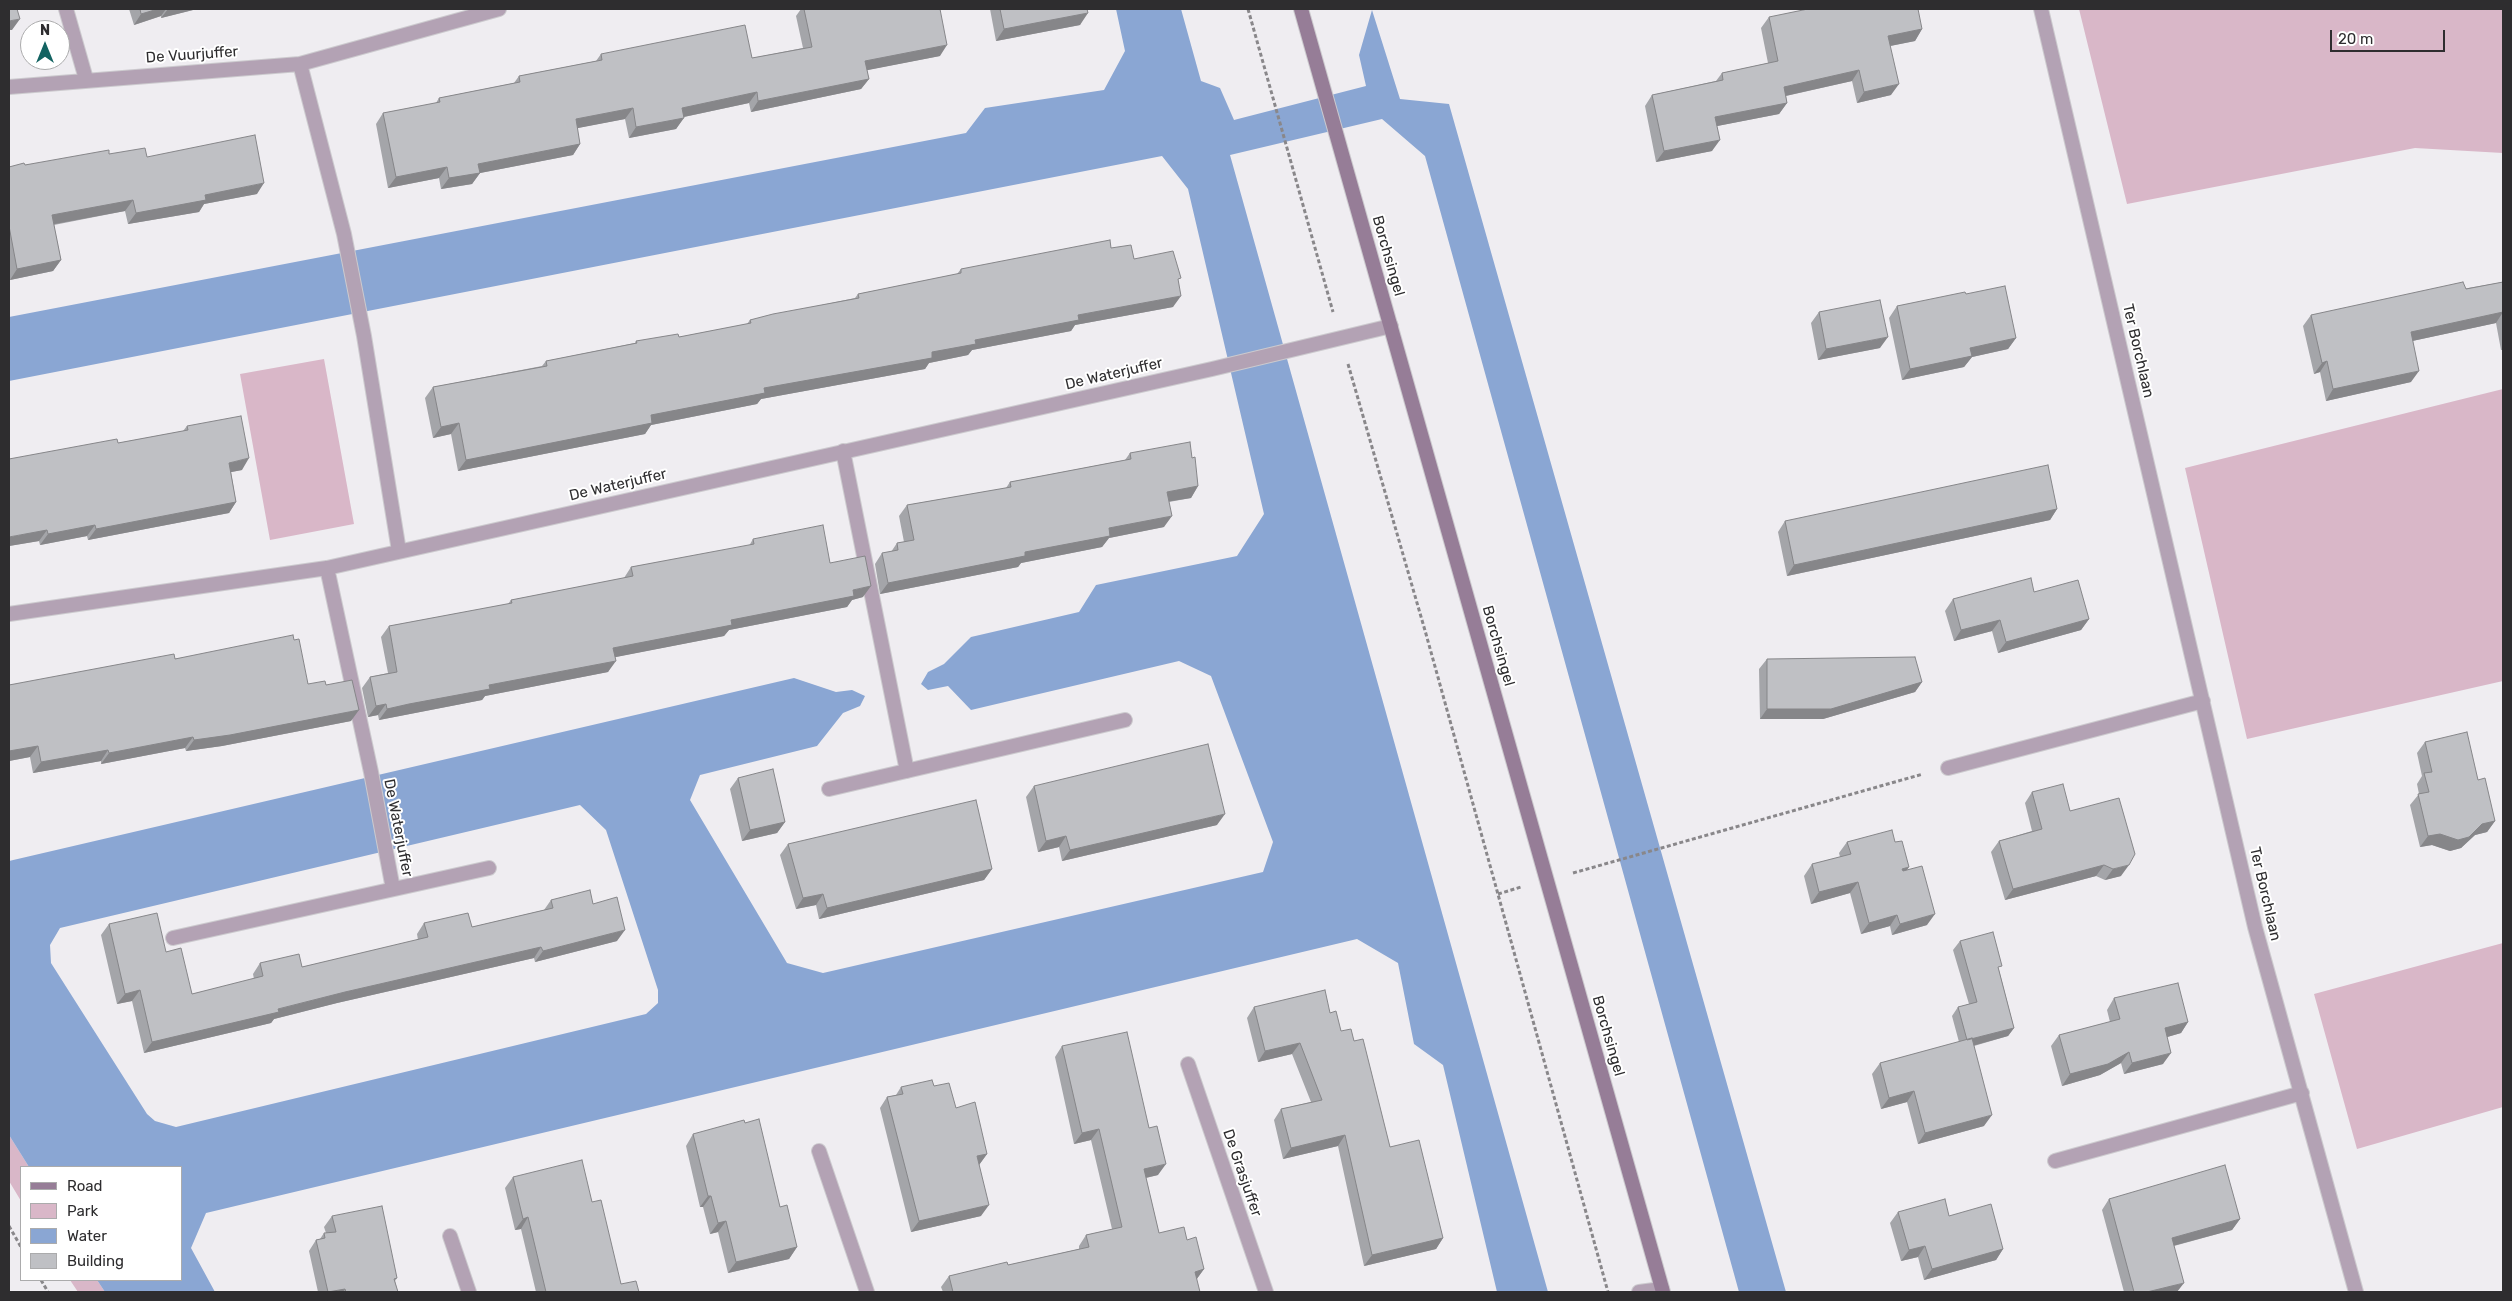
<!DOCTYPE html>
<html>
<head>
<meta charset="utf-8">
<style>
  body { margin:0 }
  #map { position:relative; width:2512px; height:1301px; overflow:hidden; background:#efedf1; font-family:Rubik,sans-serif }
  canvas { display:block }
  .frame { position:absolute; inset:0; border:10px solid #2e2d2f; pointer-events:none }
  .legend { position:absolute; left:20px; top:1166px; width:162px; height:115px; box-sizing:border-box; background:#fff; border:1px solid #ababac; margin:0; padding:6px 9px; list-style:none; font-size:15px; color:#2e2d2f }
  .legend li { display:flex; align-items:center; gap:10px; height:25px }
  .legend b { width:25px; border:1px solid #ababac }
  .north { position:absolute; left:20px; top:20px; width:50px; height:50px; box-sizing:border-box; background:#fff; border:1px solid #ababac; border-radius:50%; rotate:0deg; font-size:14px; font-weight:700; line-height:20px; text-align:center; color:#2e2d2f }
  .north::after { content:''; display:block; margin:auto; width:18px; height:22px; background:#136362; clip-path:polygon(50% 0,100% 100%,50% 72%,0 100%) }
  .scale { position:absolute; left:2330px; top:30px; width:115px; height:22px; box-sizing:border-box; border:2px solid #2e2d2f; border-top:0; padding-left:6px; font-size:15px; line-height:18px; white-space:nowrap; color:#2e2d2f; -webkit-text-stroke:4px #fff; paint-order:stroke }
</style>
</head>
<body>
<div id="map">
<canvas width="2512" height="1301"></canvas>
<div class="frame"></div>
<ul class="legend">
<li><b style="height:6px;background:#967d97"></b>Road</li>
<li><b style="height:14px;background:#d9b7c8"></b>Park</li>
<li><b style="height:14px;background:#8aa6d3"></b>Water</li>
<li><b style="height:14px;background:#bfc0c4"></b>Building</li>
</ul>
<div class="north">N</div>
<div class="scale">20 m</div>
</div>
<script>
const ctx = document.querySelector('canvas').getContext('2d');
ctx.lineJoin = 'round';
function paint(path, color) {
  ctx.fillStyle = color;
  ctx.fill(path, 'evenodd');
}
function toPath(rows) {
  const path = new Path2D();
  for (const r of rows) {
    path.moveTo(r[0], r[1]);
    for (let i = 2; i < r.length; i += 2) path.lineTo(r[i], r[i + 1]);
  }
  return path;
}
function strokePath(path, color, width, dash) {
  ctx.strokeStyle = color;
  ctx.lineWidth = width;
  ctx.lineCap = dash ? 'butt' : 'round';
  ctx.setLineDash(dash || []);
  ctx.stroke(path);
}
function write(font, color, halo, rows, align = 'center') {
  ctx.font = font + ' Rubik,sans-serif';
  ctx.lineWidth = 4;
  ctx.setLineDash([]);
  ctx.textBaseline = 'middle';
  ctx.strokeStyle = halo;
  ctx.fillStyle = color;
  for (const [text, x, y, turn = 0] of rows) {
    ctx.save();
    ctx.translate(x, y);
    ctx.rotate((+turn || 0) * Math.PI / 180);
    ctx.textAlign = isNaN(turn) ? turn : align;
    if (halo) ctx.strokeText(text, 0, 0);
    ctx.fillText(text, 0, 0);
    ctx.restore();
  }
}
paint(toPath([
  [2079,9,2503,9,2503,153,2415,148,2127,204],
  [324,359,354,524,270,540,240,374],
  [2503,389,2503,681,2247,739,2185,468],
  [2503,943,2503,1107,2357,1149,2314,994],
  [9,1135,29,1167,21,1167,21,1201,9,1181],
  [70,1280,97,1280,105,1292,78,1292]
]), '#d9b7c8');
paint(toPath([
  [1116,9,1181,9,1201,81,1220,88,1234,120,1366,86,1359,55,1372,10,1400,99,1449,104,1786,1292,1739,1292,1425,156,1382,119,1230,155,1548,1292,1497,1292,1443,1065,1414,1044,1398,963,1357,939,206,1213,191,1248,215,1292,105,1292,97,1280,181,1280,181,1167,29,1167,9,1135,9,861,794,678,836,692,852,690,865,696,860,706,843,713,817,746,700,775,690,800,787,963,823,973,1263,872,1273,842,1211,676,1179,661,971,710,948,686,928,690,921,684,928,672,944,664,971,637,1079,612,1096,585,1237,556,1264,514,1188,189,1162,156,9,381,9,317,966,133,985,108,1104,90,1125,51],
  [580,805,606,830,658,990,658,1003,646,1014,176,1127,155,1121,147,1114,51,963,50,945,60,928]
]), '#8aa6d3');
const minor = toPath([
  [66,9,86,79],
  [2041,9,2255,927,2356,1292],
  [300,64,344,234,364,336,399,551],
  [9,87,300,64,499,9],
  [843,451,907,771],
  [327,568,371,772,393,889],
  [9,614,327,568,1212,369,1391,326],
  [1948,768,2203,701],
  [829,789,1125,720],
  [173,938,489,868],
  [1188,1064,1266,1292],
  [819,1151,867,1292],
  [2055,1161,2302,1093],
  [450,1236,469,1292],
  [1639,1292,1662,1289]
]);
const secondary = toPath([
  [1301,9,1663,1292]
]);
strokePath(minor, '#cccace', 16);
strokePath(secondary, '#cccace', 16);
strokePath(toPath([
  [1248,9,1333,312],
  [1348,364,1426,634,1608,1292],
  [1573,873,1923,774],
  [1498,894,1521,887],
  [9,1226,21,1247],
  [41,1280,48,1292]
]), '#89878a', 3, [4, 2.5]);
strokePath(minor, '#b3a2b4', 14);
strokePath(secondary, '#967d97', 14);
paint(toPath([
  [129,9,197,9,161,18,161,16,134,25],
  [801,9,940,9,940,56,867,70,869,79,861,89,751,112,749,103,684,117,676,129,629,138,625,119,577,128,580,144,573,155,480,173,472,184,441,189,439,178,388,188,376,124,383,113,436,103,439,98,514,83,519,76,596,61,601,54,752,58,803,48,796,16],
  [990,9,1087,9,1080,25,996,41],
  [1769,17,1922,29,1915,41,1890,46,1891,95,1857,103,1852,81,1786,96,1787,103,1779,114,1717,126,1712,151,1656,162,1645,106,1652,95,1716,81,1722,73,1768,63,1761,28],
  [109,154,147,157,257,194,204,204,199,212,128,224,125,211,54,225,61,260,53,271,10,280,9,276,9,167,25,165],
  [1111,248,1134,259,1179,282,1173,307,1075,325,1071,331,972,350,968,355,929,363,925,369,761,399,757,404,651,425,645,434,458,471,451,434,433,438,425,398,433,387,542,366,546,361,635,343,636,341,679,337,747,324,750,320,855,298,858,294,957,274,961,269],
  [2503,282,2503,350,2501,350,2496,323,2412,341,2411,382,2326,401,2320,372,2314,374,2303,326,2311,315],
  [1966,294,2016,338,2008,349,1972,357,1964,367,1902,380,1889,318,1897,306],
  [1819,312,1880,348,1818,360,1811,323],
  [187,426,242,470,231,472,236,502,229,513,88,540,87,536,40,545,39,541,9,546,118,443,183,431],
  [1130,453,1192,458,1198,486,1191,498,1169,502,1164,527,1109,538,1102,547,1021,563,1018,567,880,594,875,564,882,553,891,552,897,543,904,542,899,516,907,505,1006,488,1010,482,1125,460],
  [2057,509,2050,520,1787,576,1778,532,1785,521],
  [753,539,830,563,863,597,852,600,847,607,729,630,724,636,615,657,608,672,485,696,482,700,379,720,378,715,368,717,362,688,370,677,388,673,381,637,389,626,508,604,511,600,624,578,631,567,749,546],
  [2034,592,2089,619,2081,630,1998,653,1992,631,1954,641,1945,611,1953,599],
  [294,640,308,684,326,685,351,721,222,746,186,751,185,748,101,764,101,761,33,773,30,757,9,761,9,685],
  [1767,659,1922,682,1915,692,1823,719,1760,719,1759,669],
  [2425,742,2478,780,2495,821,2487,832,2475,835,2461,848,2450,851,2432,845,2420,847,2410,805,2419,794,2417,784,2422,776,2417,753],
  [738,778,785,822,777,833,742,841,730,789],
  [1034,786,1217,825,1062,861,1059,847,1038,852,1026,797],
  [2032,792,2070,811,2121,876,2105,880,2096,876,2005,900,1991,852,1999,841,2032,831,2025,803],
  [1847,842,1895,842,1907,870,1927,925,1892,935,1890,926,1861,934,1850,893,1811,904,1804,876,1812,864,1840,857,1839,853],
  [788,844,992,869,984,880,819,919,816,905,796,909,780,855],
  [551,900,593,904,617,941,535,962,534,958,337,1003,274,1019,271,1023,144,1053,132,1001,117,1004,101,935,109,924,166,952,192,994,254,979,253,974,260,963,302,967,418,940,417,934,424,923,472,927,544,910],
  [1960,941,1999,970,2014,1028,2008,1036,1974,1046,1984,1126,1918,1144,1907,1102,1881,1109,1872,1074,1880,1063,1959,1042,1952,1016,1958,1007,1969,1004,1953,950],
  [2114,998,2188,1022,2181,1033,2167,1037,2163,1064,2124,1074,2121,1063,2100,1075,2062,1086,2051,1046,2059,1035,2110,1022,2107,1010],
  [1254,1007,1330,1013,1341,1031,1354,1041,1390,1147,1443,1238,1436,1249,1364,1266,1338,1146,1283,1159,1274,1120,1281,1109,1311,1102,1292,1054,1258,1062,1247,1018],
  [1062,1046,1158,1175,1146,1178,1159,1233,1187,1240,1204,1269,1196,1280,1200,1292,943,1292,941,1287,949,1276,1008,1265,1079,1249,1079,1246,1086,1235,1112,1229,1091,1140,1074,1144,1055,1057],
  [934,1086,956,1108,987,1154,979,1165,981,1216,911,1232,880,1108,887,1097,896,1095,901,1087],
  [693,1134,780,1207,797,1247,789,1259,728,1273,718,1232,710,1234,703,1207,700,1207,686,1146],
  [513,1177,592,1202,621,1284,639,1292,536,1292,521,1229,515,1230,505,1188],
  [2109,1199,2240,1219,2232,1230,2174,1246,2177,1292,2124,1292,2102,1210],
  [1898,1212,1949,1216,2003,1249,1996,1260,1924,1280,1918,1257,1901,1261,1890,1223],
  [332,1216,397,1278,395,1281,398,1292,318,1292,309,1251,316,1240,320,1239,324,1233,326,1233,324,1227]
]), '#a4a5a9');
paint(toPath([
  [158,9,166,9,161,16,134,25,141,14],
  [168,9,197,9,161,18],
  [1088,13,1080,25,996,41,1004,29],
  [20,19,12,30,9,30,9,21],
  [1922,29,1915,41,1880,48,1888,36],
  [947,45,940,56,858,72,865,61],
  [1859,70,1852,81,1776,98,1784,87],
  [869,79,861,89,751,112,758,101],
  [1899,84,1891,95,1857,103,1864,92],
  [757,92,749,103,674,119,682,108],
  [1787,103,1779,114,1707,128,1715,117],
  [633,108,625,119,568,130,576,119],
  [684,118,676,129,629,138,636,127],
  [1720,140,1712,151,1656,162,1664,151],
  [580,144,573,155,480,173,472,184,441,189,449,178,478,164],
  [447,167,439,178,388,188,396,177],
  [264,183,257,194,204,204,199,212,128,224,136,213,205,195],
  [133,200,125,211,44,226,52,215],
  [61,260,53,271,10,280,17,269],
  [1181,296,1173,307,1075,325,1071,331,972,350,968,355,929,363,925,369,761,399,757,404,651,425,645,434,458,471,466,460,651,415,764,388,932,352,975,340,1078,315],
  [2503,312,2496,323,2403,343,2411,332],
  [1888,337,1880,348,1818,360,1826,349],
  [2016,338,2008,349,1972,357,1964,367,1902,380,1910,369,1970,348],
  [2327,361,2320,372,2314,374,2322,363],
  [2419,371,2411,382,2326,401,2333,389],
  [459,423,451,434,433,438,441,427],
  [249,458,242,470,221,474,229,463],
  [1198,486,1191,498,1159,503,1167,492],
  [236,502,229,513,88,540,96,529],
  [2057,509,2050,520,1787,576,1794,565],
  [1172,516,1164,527,1109,538,1102,547,1021,563,1018,567,880,594,888,583,1025,552,1109,528],
  [95,525,87,536,40,545,48,534],
  [47,530,39,541,9,546,9,537],
  [871,586,863,597,852,600,847,607,729,630,724,636,606,659,613,648,853,590],
  [2089,619,2081,630,1998,653,2006,642],
  [2000,620,1992,631,1954,641,1961,630],
  [616,661,608,672,485,696,482,700,379,720,387,709,489,685],
  [1922,682,1915,692,1823,719,1760,719,1767,709],
  [386,704,378,715,368,717,376,706],
  [359,710,351,721,222,746,186,751,194,740],
  [193,737,185,748,101,764,109,753],
  [38,746,30,757,9,761,9,751],
  [108,750,101,761,33,773,41,762],
  [1225,814,1217,825,1062,861,1070,850],
  [2495,821,2487,832,2475,835,2461,848,2450,851,2432,845,2420,847,2428,836],
  [785,822,777,833,742,841,750,830],
  [1066,836,1059,847,1038,852,1046,841],
  [2104,865,2096,876,2005,900,2013,889],
  [2129,865,2121,876,2105,880,2113,869],
  [1909,867,1902,878,1902,869],
  [992,869,984,880,819,919,827,908],
  [1858,882,1850,893,1811,904,1819,892],
  [823,894,816,905,796,909,803,898],
  [1935,914,1927,925,1892,935,1900,924],
  [1897,915,1890,926,1861,934,1869,923],
  [625,930,617,941,535,962,543,951],
  [541,947,534,958,337,1003,274,1019,271,1023,144,1053,152,1042,345,992],
  [140,990,132,1001,117,1004,125,994],
  [2188,1022,2181,1033,2157,1040,2165,1028],
  [2014,1028,2008,1036,1961,1049,1967,1040],
  [1300,1043,1292,1054,1258,1062,1265,1051],
  [2129,1052,2121,1063,2100,1075,2062,1086,2070,1074],
  [2171,1053,2163,1064,2124,1074,2132,1063],
  [1914,1091,1907,1102,1881,1109,1889,1098],
  [1992,1115,1984,1126,1918,1144,1925,1133],
  [1099,1129,1091,1140,1074,1144,1082,1133],
  [1345,1135,1338,1146,1283,1159,1291,1148],
  [987,1154,979,1165,977,1156],
  [1166,1164,1158,1175,1136,1180,1144,1169],
  [708,1196,711,1196,703,1207,700,1207],
  [989,1205,981,1216,911,1232,919,1221],
  [528,1217,521,1229,515,1230,523,1219],
  [2240,1219,2232,1230,2165,1248,2172,1238],
  [726,1221,718,1232,710,1234,718,1223],
  [1443,1238,1436,1249,1364,1266,1372,1255],
  [1925,1246,1918,1257,1901,1261,1909,1250],
  [797,1247,789,1259,728,1273,736,1262],
  [2003,1249,1996,1260,1924,1280,1932,1269],
  [1204,1269,1196,1280,1195,1272],
  [2184,1283,2177,1292,2147,1292],
  [345,1289,343,1292,330,1292]
]), '#868689');
const building = toPath([
  [9,9,17,9,20,19,9,21,9,9],
  [140,9,158,9,141,14,140,9],
  [804,9,940,9,947,45,865,61,869,79,758,101,757,92,682,108,684,118,636,127,633,108,576,119,580,144,478,164,480,173,449,178,447,167,396,177,383,113,440,102,439,98,520,82,519,76,602,60,601,54,745,25,752,58,812,47,804,9],
  [1000,9,1087,9,1088,13,1004,29,1000,9],
  [1808,9,1918,9,1922,29,1888,36,1899,84,1864,92,1859,70,1784,87,1787,103,1715,117,1720,140,1664,151,1652,95,1723,80,1722,73,1778,61,1769,17,1808,9],
  [255,135,264,183,205,195,206,200,136,213,133,200,52,215,61,260,17,269,9,226,9,167,24,163,25,165,109,150,109,154,145,148,147,157,255,135],
  [1110,240,1111,248,1131,245,1134,259,1173,251,1181,278,1178,279,1181,296,1078,315,1079,320,975,340,976,344,932,352,932,358,764,388,765,393,651,415,652,423,466,460,459,423,441,427,433,387,547,366,546,361,637,343,636,341,678,334,679,337,751,323,750,320,773,314,859,298,858,294,961,273,961,269,1110,240],
  [2463,282,2466,289,2503,282,2503,312,2411,332,2419,371,2333,389,2327,361,2322,363,2311,315,2463,282],
  [2005,286,2016,338,1970,348,1972,356,1910,369,1897,306,1965,292,1966,294,2005,286],
  [1880,300,1888,337,1826,349,1819,312,1880,300],
  [241,416,249,458,229,463,236,502,96,529,95,525,48,534,47,530,9,537,9,459,117,439,118,443,188,430,187,426,241,416],
  [1190,442,1192,458,1195,457,1198,486,1167,492,1172,516,1109,528,1110,536,1025,552,1025,556,888,583,882,553,898,550,897,543,914,540,907,505,1011,487,1010,482,1131,459,1130,453,1190,442],
  [2048,465,2057,509,1794,565,1785,521,2048,465],
  [823,525,830,563,865,556,871,586,853,590,854,596,731,620,732,625,613,648,616,661,489,685,490,689,409,704,387,709,386,704,376,706,370,677,397,672,389,626,512,603,511,600,633,576,631,567,754,544,753,539,823,525],
  [2031,578,2034,592,2078,580,2089,619,2006,642,2000,620,1961,630,1953,599,2031,578],
  [293,635,294,640,299,639,308,684,325,681,326,685,352,680,359,710,230,735,194,740,193,737,109,753,108,750,41,762,38,746,9,751,9,685,174,654,175,659,293,635],
  [1915,657,1922,682,1831,709,1767,709,1767,659,1915,657],
  [2467,732,2478,780,2485,778,2495,821,2482,824,2469,837,2458,840,2440,834,2428,836,2418,794,2429,792,2424,773,2432,772,2425,742,2467,732],
  [1208,744,1225,814,1070,850,1066,836,1046,841,1034,786,1208,744],
  [773,769,785,822,750,830,738,778,773,769],
  [2063,784,2070,811,2119,798,2135,854,2129,865,2113,869,2104,865,2013,889,1999,841,2042,829,2032,792,2063,784],
  [976,800,992,869,827,908,823,894,803,898,788,844,976,800],
  [1892,830,1895,842,1902,841,1909,867,1902,869,1903,871,1922,866,1935,914,1900,924,1897,915,1869,923,1858,882,1819,892,1812,864,1851,854,1847,842,1892,830],
  [590,890,593,904,617,897,625,930,543,951,541,947,345,992,278,1009,279,1012,152,1042,140,990,125,994,109,924,157,913,166,952,181,948,192,994,263,976,260,963,299,954,302,967,428,937,424,923,468,913,472,927,553,908,551,900,590,890],
  [1993,932,2002,966,1998,967,2014,1028,1967,1040,1958,1007,1977,1002,1960,941,1993,932],
  [2178,983,2188,1022,2165,1028,2171,1053,2132,1063,2129,1052,2108,1064,2070,1074,2059,1035,2120,1019,2114,998,2178,983],
  [1325,990,1330,1013,1336,1011,1341,1031,1351,1029,1354,1041,1363,1039,1390,1147,1419,1140,1443,1238,1372,1255,1345,1135,1291,1148,1281,1109,1322,1100,1300,1043,1265,1051,1254,1007,1325,990],
  [1127,1032,1149,1128,1157,1126,1166,1164,1144,1169,1159,1233,1184,1227,1187,1240,1196,1237,1204,1269,1195,1272,1200,1292,953,1292,949,1276,1007,1262,1008,1265,1089,1247,1086,1235,1122,1227,1099,1129,1082,1133,1062,1046,1127,1032],
  [1972,1038,1992,1115,1925,1133,1914,1091,1889,1098,1880,1063,1972,1038],
  [932,1080,934,1086,949,1083,956,1108,975,1102,987,1154,977,1156,989,1205,919,1221,887,1097,903,1094,901,1087,932,1080],
  [759,1119,780,1207,787,1205,797,1247,736,1262,726,1221,718,1223,711,1196,708,1196,693,1134,744,1120,745,1123,759,1119],
  [582,1160,592,1202,601,1200,621,1284,636,1281,639,1292,546,1292,528,1217,523,1219,513,1177,582,1160],
  [2225,1165,2240,1219,2172,1238,2184,1283,2147,1292,2134,1292,2109,1199,2225,1165],
  [1945,1199,1949,1216,1991,1204,2003,1249,1932,1269,1925,1246,1909,1250,1898,1212,1945,1199],
  [382,1206,397,1278,394,1279,398,1292,346,1292,345,1289,328,1292,316,1240,325,1238,324,1233,336,1232,332,1216,382,1206]
]);
paint(building, '#bfc0c4');
strokePath(building, '#868689', 1);
write('15px', '#2e2d2f', '#fff', [
  ["De Vuurjuffer",192,55,-4],
  ["Borchsingel",1388,256,74],
  ["Ter Borchlaan",2138,351,77],
  ["De Waterjuffer",1114,374,-13],
  ["De Waterjuffer",618,485,-13],
  ["Borchsingel",1498,646,74],
  ["De Waterjuffer",398,828,79],
  ["Ter Borchlaan",2265,894,77],
  ["Borchsingel",1608,1036,74],
  ["De Grasjuffer",1242,1173,71]
]);
</script>
</body>
</html>
